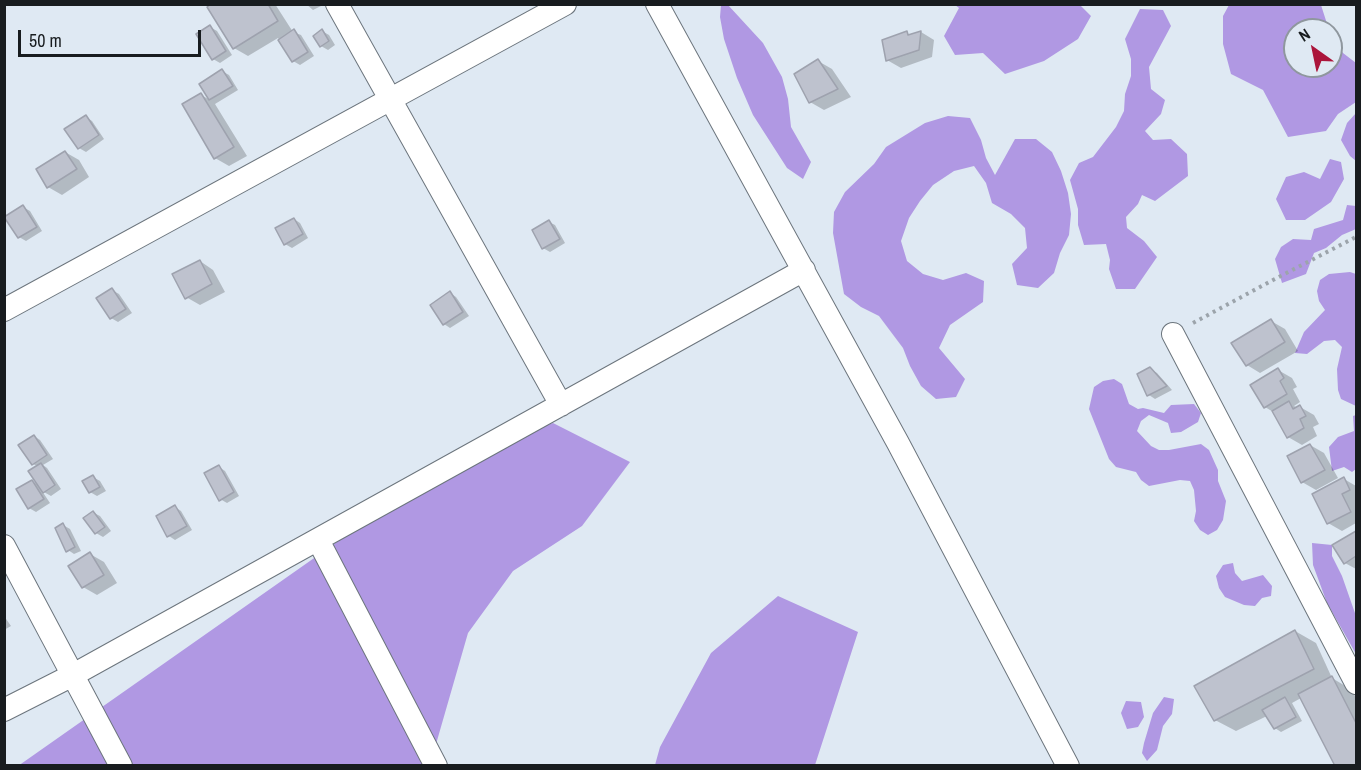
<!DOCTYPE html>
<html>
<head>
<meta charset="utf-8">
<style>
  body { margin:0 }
  #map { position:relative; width:1361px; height:770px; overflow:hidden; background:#dfe9f3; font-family:"Archivo Narrow",sans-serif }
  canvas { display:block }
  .frame { position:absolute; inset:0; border:6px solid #181c1f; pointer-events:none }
  .north { position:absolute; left:1283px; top:18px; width:60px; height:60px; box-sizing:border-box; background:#dfe9f3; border:2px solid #8f979e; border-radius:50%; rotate:327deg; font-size:16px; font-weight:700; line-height:24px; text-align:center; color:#181c1f }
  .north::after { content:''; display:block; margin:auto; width:21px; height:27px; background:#ab153b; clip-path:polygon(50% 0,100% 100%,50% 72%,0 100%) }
  .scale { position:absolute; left:18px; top:30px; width:183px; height:27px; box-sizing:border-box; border:3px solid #181c1f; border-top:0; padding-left:8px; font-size:18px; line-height:21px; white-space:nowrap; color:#181c1f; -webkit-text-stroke:4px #dfe9f3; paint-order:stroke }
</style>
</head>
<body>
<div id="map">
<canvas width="1361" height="770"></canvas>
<div class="frame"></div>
<div class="north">N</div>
<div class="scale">50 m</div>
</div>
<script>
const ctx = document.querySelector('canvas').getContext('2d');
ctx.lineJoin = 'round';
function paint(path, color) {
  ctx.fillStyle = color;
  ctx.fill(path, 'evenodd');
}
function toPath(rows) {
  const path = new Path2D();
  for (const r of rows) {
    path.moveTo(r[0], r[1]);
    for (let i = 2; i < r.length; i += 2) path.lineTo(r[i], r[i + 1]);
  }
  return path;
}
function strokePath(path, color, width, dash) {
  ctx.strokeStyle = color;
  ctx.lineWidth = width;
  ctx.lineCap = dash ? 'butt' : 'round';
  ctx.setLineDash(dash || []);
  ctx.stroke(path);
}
paint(toPath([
  [721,5,728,5,763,43,782,77,788,99,791,127,811,162,803,179,787,168,753,115,737,78,724,39,720,17],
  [955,5,1080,5,1091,16,1078,39,1044,61,1005,74,983,53,955,55,944,36,959,8],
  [1229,5,1321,5,1329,30,1295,30,1295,66,1331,66,1331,37,1343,53,1356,63,1356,102,1338,114,1326,131,1288,137,1263,90,1231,74,1223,44,1223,16],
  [1140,9,1163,10,1171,26,1149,67,1151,89,1165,100,1161,114,1145,131,1153,140,1171,139,1187,154,1188,176,1155,201,1142,195,1138,204,1126,217,1127,228,1144,241,1157,257,1135,289,1116,289,1109,269,1110,260,1106,244,1084,245,1078,225,1078,209,1070,180,1079,163,1093,157,1116,127,1124,111,1125,94,1131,76,1131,59,1125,39],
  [1356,113,1356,161,1350,156,1341,140,1347,123],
  [948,116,970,118,981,140,986,158,995,175,1015,139,1036,139,1052,152,1061,171,1068,193,1071,214,1069,235,1060,253,1054,273,1038,288,1017,285,1012,264,1027,248,1025,228,1011,214,992,203,986,183,974,166,954,171,933,185,920,201,909,218,901,241,907,261,923,274,943,280,966,273,984,281,983,302,950,325,939,348,965,379,956,397,936,399,921,386,910,366,903,348,879,316,861,307,844,294,833,233,834,212,845,192,874,164,886,147,925,123],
  [1330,159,1341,162,1344,179,1331,202,1305,220,1286,220,1276,199,1286,177,1304,172,1320,179],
  [1347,205,1356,206,1356,229,1342,235,1326,248,1314,253,1306,274,1282,283,1275,259,1281,247,1293,239,1311,240,1314,229,1343,220],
  [1350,272,1356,274,1356,406,1341,399,1338,390,1337,369,1342,347,1335,340,1324,341,1307,354,1295,353,1304,332,1325,310,1319,301,1317,291,1320,280,1329,274],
  [1114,379,1122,384,1129,404,1138,409,1143,408,1164,413,1171,405,1194,404,1201,413,1198,422,1181,432,1171,433,1168,423,1149,415,1141,421,1137,431,1151,446,1159,450,1169,450,1201,444,1209,450,1218,470,1218,481,1226,501,1223,520,1217,530,1208,535,1200,530,1194,521,1196,511,1194,490,1190,481,1180,480,1149,486,1141,480,1136,472,1116,467,1109,459,1089,409,1094,387,1103,381],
  [1356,415,1356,469,1352,472,1344,467,1332,471,1329,447,1338,437,1354,431,1353,416],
  [553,423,630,462,582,526,513,571,468,633,430,765,18,766,458,457],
  [1312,543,1332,545,1332,556,1342,576,1356,616,1356,654,1327,603,1313,565],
  [1233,563,1235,573,1242,581,1263,575,1272,586,1271,596,1262,598,1255,606,1244,605,1225,597,1219,588,1216,576,1223,565],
  [778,596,858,632,815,765,655,765,660,747,711,653],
  [1164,697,1174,699,1172,714,1163,726,1157,750,1147,761,1142,753,1144,743,1153,713],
  [1126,701,1141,702,1144,717,1138,727,1127,729,1121,713]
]), '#b098e3');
paint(toPath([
  [214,4,275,4,293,32,301,35,314,56,300,65,293,61,278,38,248,56,234,48],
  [306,4,323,4,323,5,313,10],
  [210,27,217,31,232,55,220,63,213,59],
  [322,31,329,35,335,45,328,50,321,46],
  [921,32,934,40,932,57,901,68,887,60,907,33,911,35],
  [818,61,832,69,851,97,824,110,810,102],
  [222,71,229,75,238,90,215,104,247,156,229,166,215,158,201,95,210,100,201,84],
  [86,117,92,121,104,139,86,152,79,148],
  [65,152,79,160,89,177,62,195,48,187],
  [23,207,30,211,42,231,26,241,19,237,7,217],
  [294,219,300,223,308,238,292,248,285,244],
  [549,222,555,225,565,243,550,252,543,248],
  [200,261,213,270,225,292,200,305,186,297],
  [112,290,119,294,132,313,118,322,111,318],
  [450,293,456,297,469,316,450,328,444,324],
  [1271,321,1285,329,1298,351,1260,373,1247,365],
  [1150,369,1157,373,1172,390,1155,399,1149,395],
  [1278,370,1292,378,1297,387,1293,389,1300,402,1294,406,1298,408,1300,407,1314,415,1319,424,1313,427,1317,436,1302,445,1288,437,1275,413,1265,407],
  [34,436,40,440,53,459,43,465,47,468,61,489,51,496,42,491,50,503,36,512,29,508,32,481,40,486,37,466,33,464],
  [1310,445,1324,453,1338,478,1316,490,1302,482],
  [219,467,225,471,239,496,227,503,220,499],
  [93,477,100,481,106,491,97,496,90,492],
  [1344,479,1356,486,1356,523,1342,531,1328,523],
  [175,507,181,511,192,530,175,540,169,536],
  [94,513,100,516,111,531,103,537,96,533,86,518],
  [63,525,70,529,81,551,74,554,68,550],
  [1356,532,1356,569,1345,563,1334,545],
  [90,554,104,562,117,583,97,595,83,587],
  [4,616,11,626,4,630],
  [1295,631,1316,643,1332,678,1352,690,1356,698,1356,766,1337,766,1301,698,1292,703,1302,721,1281,732,1275,728,1267,716,1236,731,1215,720]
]), '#0003');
const building = toPath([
  [211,4,268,4,278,21,233,49,207,7,211,4],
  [210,25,226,51,212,60,196,34,210,25],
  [294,29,308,52,292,62,278,40,294,29],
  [322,29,329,41,320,47,313,36,322,29],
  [907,31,908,35,921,31,919,50,886,61,882,40,907,31],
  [818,59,838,89,809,103,794,74,818,59],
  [222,69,233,86,209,100,199,84,222,69],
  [201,93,234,147,214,159,182,104,201,93],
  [86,115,99,135,78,149,64,129,86,115],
  [65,151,77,169,47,188,36,169,65,151],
  [23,205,37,227,18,238,4,217,23,205],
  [294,218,303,234,284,245,275,228,294,218],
  [549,220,560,239,542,249,532,230,549,220],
  [200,260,212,284,185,299,172,274,200,260],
  [112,288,126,309,110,319,96,298,112,288],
  [450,291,463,312,443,325,430,305,450,291],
  [1271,319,1285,342,1246,366,1231,343,1271,319],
  [1150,367,1167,386,1147,396,1137,374,1150,367],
  [1278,368,1284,378,1280,381,1287,394,1264,408,1250,385,1278,368],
  [1289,401,1293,409,1300,405,1306,416,1300,419,1304,428,1287,438,1272,411,1289,401],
  [34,435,47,455,32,465,18,445,34,435],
  [1310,444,1325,470,1301,483,1287,456,1310,444],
  [41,463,55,485,43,493,28,471,41,463],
  [219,465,234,492,219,501,204,473,219,465],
  [93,475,100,487,89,493,82,481,93,475],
  [1344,477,1350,490,1342,494,1351,512,1327,524,1312,494,1344,477],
  [32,480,44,499,28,509,16,489,32,480],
  [175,505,187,526,167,537,156,516,175,505],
  [93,511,105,527,95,534,83,518,93,511],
  [63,523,75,547,66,552,55,528,63,523],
  [1356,531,1356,556,1344,564,1332,545,1356,531],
  [90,552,104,575,82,588,68,566,90,552],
  [1295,630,1314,669,1214,721,1194,686,1295,630],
  [1332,676,1356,723,1356,766,1335,766,1298,694,1332,676],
  [1285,697,1296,717,1274,729,1262,710,1285,697]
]);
paint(building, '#bec2ce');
strokePath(building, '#9ea2ae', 1.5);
const minor = toPath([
  [337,4,561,405],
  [657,4,898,443,1068,766],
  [4,310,565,4],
  [1173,334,1356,683],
  [318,540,436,766],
  [4,546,121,766],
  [4,710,73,675,804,270]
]);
strokePath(minor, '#6c757d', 24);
strokePath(toPath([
  [1193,323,1273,280,1356,237]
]), '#9ca4ab', 4, [3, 4.5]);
strokePath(minor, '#fff', 22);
</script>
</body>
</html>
